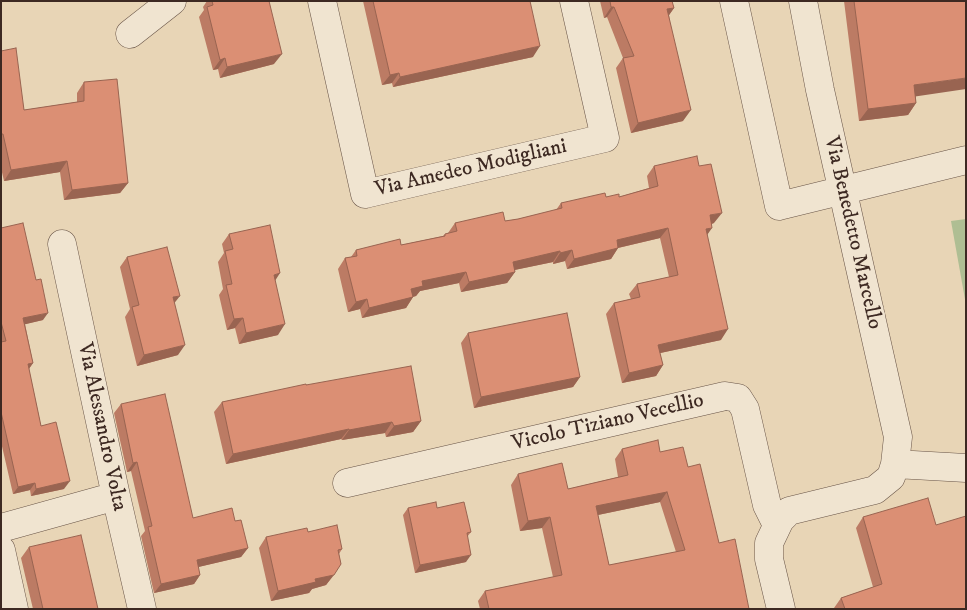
<!DOCTYPE html>
<html>
<head>
<meta charset="utf-8">
<style>
  body { margin:0 }
  #map { position:relative; width:967px; height:610px; overflow:hidden; background:#e8d5b6; font-family:"IM FELL DW Pica",serif }
  canvas { display:block }
  .frame { position:absolute; inset:0; border:2px solid #3d2922; pointer-events:none }
</style>
</head>
<body>
<div id="map">
<canvas width="967" height="610"></canvas>
<div class="frame"></div>
</div>
<script>
const ctx = document.querySelector('canvas').getContext('2d');
ctx.lineJoin = 'round';
function paint(path, color) {
  ctx.fillStyle = color;
  ctx.fill(path, 'evenodd');
}
function toPath(rows) {
  const path = new Path2D();
  for (const r of rows) {
    path.moveTo(r[0], r[1]);
    for (let i = 2; i < r.length; i += 2) path.lineTo(r[i], r[i + 1]);
  }
  return path;
}
function strokePath(path, color, width, dash) {
  ctx.strokeStyle = color;
  ctx.lineWidth = width;
  ctx.lineCap = dash ? 'butt' : 'round';
  ctx.setLineDash(dash || []);
  ctx.stroke(path);
}
function write(font, color, halo, rows, align = 'center') {
  ctx.font = font + ' "IM FELL DW Pica",serif';
  ctx.lineWidth = 4.5;
  ctx.setLineDash([]);
  ctx.textBaseline = 'middle';
  ctx.strokeStyle = halo;
  ctx.fillStyle = color;
  for (const [text, x, y, turn = 0] of rows) {
    ctx.save();
    ctx.translate(x, y);
    ctx.rotate((+turn || 0) * Math.PI / 180);
    ctx.textAlign = isNaN(turn) ? turn : align;
    if (halo) ctx.strokeText(text, 0, 0);
    ctx.fillText(text, 0, 0);
    ctx.restore();
  }
}
paint(toPath([
  [966,219,966,305,951,221]
]), '#afbe93');
const minor = toPath([
  [322,1,365,194,605,138,574,1],
  [734,1,779,206,966,160],
  [130,34,172,1],
  [62,244,116,496,142,609],
  [895,464,966,468],
  [347,483,725,396,738,398,745,409,767,505,777,525],
  [1,528,116,496],
  [1,550,14,609],
  [781,609,769,559,769,543,780,520,789,511,875,490,891,477,895,464,898,437,820,90,803,1]
]);
strokePath(minor, '#685447', 29);
strokePath(minor, '#f0e4d0', 28);
paint(toPath([
  [207,1,269,1,274,64,220,78,218,69,213,70,199,17,204,10,203,7],
  [363,1,530,1,533,57,393,87,392,83,382,85],
  [600,1,672,1,674,8,669,15,683,121,631,133,616,68,623,58,607,17,604,18],
  [844,1,966,1,916,96,916,103,908,115,859,121],
  [1,51,24,110,77,102,77,93,84,82,128,183,120,193,64,200,60,172,4,181,1,168],
  [654,166,699,166,714,223,712,224,707,235,721,340,660,353,663,365,656,376,622,383,606,314,614,303,631,299,629,294,637,284,669,277,660,238,618,248,611,259,567,269,565,261,553,264,553,262,514,270,515,272,507,283,461,292,459,283,420,291,416,296,413,297,406,308,362,318,360,309,348,312,338,269,345,258,351,257,356,250,401,245,443,236,445,234,448,233,455,223,505,221,518,219,556,210,561,203,606,197,619,197,649,188,647,176],
  [1,228,43,320,25,324,33,363,29,369,41,426,64,489,31,496,30,490,13,494,1,442],
  [229,234,275,280,278,335,239,344,235,328,227,330,219,295,223,289,218,262,224,253,222,244],
  [127,257,174,303,178,355,137,366,125,317,130,309,120,267],
  [468,333,580,377,573,387,474,408,461,343],
  [306,385,421,421,413,432,386,437,385,433,342,440,341,439,226,464,214,412,222,402],
  [121,404,193,518,235,521,248,548,241,557,198,567,200,575,194,584,154,593,141,536,145,531,131,471,127,472,114,413],
  [622,449,660,452,688,467,719,543,749,609,480,609,478,601,485,591,553,577,542,528,520,531,511,485,518,474,568,489,618,477,615,459],
  [660,502,676,552,609,565,598,515],
  [408,508,437,508,471,532,467,537,466,562,415,573,403,515],
  [863,517,936,525,966,609,834,609,834,608,841,598,873,587,856,528],
  [308,532,342,549,339,554,341,564,326,585,312,589,309,593,271,601,259,548,266,537],
  [29,547,98,609,33,609,21,558]
]), '#bc7b64');
paint(toPath([
  [611,7,614,7,607,17,604,18],
  [674,8,667,18,667,9],
  [540,46,533,57,393,87,400,77],
  [282,54,274,64,220,78,227,67],
  [225,58,218,69,213,70,220,60],
  [399,73,392,83,382,85,390,75],
  [966,78,966,89,905,98,914,85],
  [916,103,908,115,859,121,868,109],
  [691,110,683,121,631,133,638,123],
  [67,161,60,172,4,181,11,170],
  [128,183,120,193,64,200,72,190],
  [722,213,714,223,703,226,710,215],
  [668,228,660,238,609,250,617,240],
  [712,228,705,238,706,229],
  [618,248,611,259,567,269,574,259],
  [572,250,565,261,553,264,560,253],
  [560,251,553,262,505,272,513,262],
  [466,272,459,283,420,291,416,296,407,298,413,297,406,308,362,318,369,308,411,289,422,281],
  [515,272,507,283,461,292,469,282],
  [280,273,273,284,274,275],
  [180,296,172,306,173,297],
  [367,299,360,309,348,312,356,302],
  [48,313,43,320,18,326,23,318],
  [243,318,235,328,227,330,234,319],
  [285,324,278,335,239,344,246,333],
  [728,329,721,340,651,355,658,345],
  [185,345,178,355,137,366,144,355],
  [33,363,28,370,28,364],
  [663,365,656,376,622,383,629,373],
  [580,377,573,387,474,408,481,397],
  [421,421,413,432,386,437,394,426],
  [392,422,385,433,342,440,349,430],
  [349,429,341,439,226,464,233,454],
  [137,462,131,471,127,472,133,463],
  [70,481,64,489,31,496,36,489],
  [35,483,30,490,13,494,18,487],
  [667,492,660,502,588,517,596,506],
  [550,517,542,528,520,531,528,521],
  [248,548,241,557,190,569,197,560],
  [471,555,466,562,415,573,420,565],
  [200,575,194,584,154,593,161,584],
  [334,575,326,585,312,589,309,593,271,601,278,591,315,579]
]), '#996451');
const building = toPath([
  [212,1,269,1,282,54,227,67,225,58,220,60,207,7,213,5,212,1],
  [373,1,530,1,540,46,400,77,399,73,390,75,373,1],
  [610,1,672,1,674,8,667,9,691,110,638,123,623,58,634,56,614,7,611,7,610,1],
  [854,1,966,1,966,78,914,85,916,103,868,109,854,1],
  [16,48,24,110,84,101,84,82,117,79,128,183,72,190,67,161,11,170,3,134,1,134,1,51,16,48],
  [697,156,699,166,711,164,722,213,710,215,712,228,706,229,728,329,658,345,663,365,629,373,614,303,640,297,637,284,678,275,668,228,617,240,618,248,574,259,572,250,560,253,560,251,513,262,515,272,469,282,466,272,422,281,423,286,411,289,413,297,369,308,367,299,356,302,345,258,357,256,356,250,400,239,401,245,445,236,445,234,457,231,455,223,503,212,505,221,518,219,562,208,561,203,605,193,606,197,619,194,619,197,658,186,654,166,697,156],
  [23,223,36,280,41,279,48,313,23,318,33,363,28,364,41,426,56,422,70,481,36,489,35,483,18,487,1,412,1,342,6,341,1,322,1,228,23,223],
  [270,225,280,273,274,275,285,324,246,333,243,318,234,319,226,285,232,284,225,251,233,249,229,234,270,225],
  [167,247,180,296,173,297,185,345,144,355,132,307,139,305,127,257,167,247],
  [567,313,580,377,481,397,468,333,567,313],
  [411,366,421,421,394,426,392,422,349,430,349,429,233,454,222,402,306,384,306,385,411,366],
  [165,394,193,518,232,508,235,521,241,520,248,548,197,560,200,575,161,584,148,527,152,526,137,462,133,463,121,404,165,394],
  [658,440,660,452,683,447,688,467,700,464,719,543,735,539,749,609,489,609,485,591,562,575,550,517,528,521,518,474,562,463,568,489,628,475,622,449,658,440],
  [667,492,685,550,609,565,596,506,667,492],
  [928,498,936,525,966,516,966,609,845,609,841,598,882,584,863,517,928,498],
  [436,502,437,508,464,502,471,532,467,533,471,555,420,565,408,508,436,502],
  [337,525,342,549,338,550,341,564,334,575,315,579,316,582,278,591,266,537,307,528,308,532,337,525],
  [81,535,98,609,43,609,29,547,81,535]
]);
paint(building, '#db8f74');
strokePath(building, '#996451', 1);
write('21px', '#3d2922', '#f0e4d0', [
  ["Via Amedeo Modigliani",471,169,-13],
  ["Via Benedetto Marcello",852,233,77],
  ["Vicolo Tiziano Vecellio",608,423,-13],
  ["Via Alessandro Volta",101,427,78]
]);
</script>
</body>
</html>
